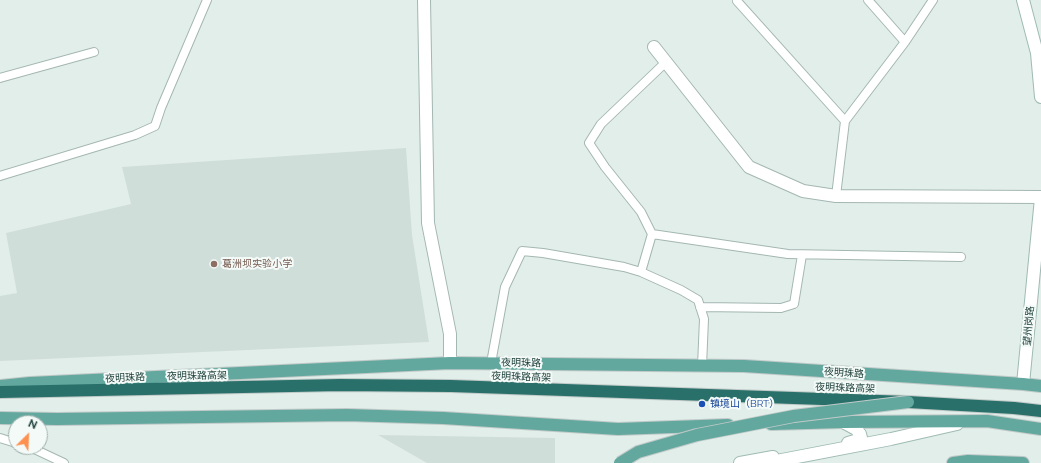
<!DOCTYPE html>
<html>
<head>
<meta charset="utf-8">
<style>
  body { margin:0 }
  #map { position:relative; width:1041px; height:463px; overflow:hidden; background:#e2eeea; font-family:Raleway,sans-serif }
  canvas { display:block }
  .north { position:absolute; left:8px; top:415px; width:40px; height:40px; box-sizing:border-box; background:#f3faf7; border:1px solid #9fb0ac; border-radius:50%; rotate:24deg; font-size:11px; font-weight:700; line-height:16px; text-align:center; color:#20413c }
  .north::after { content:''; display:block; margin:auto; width:14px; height:18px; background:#ff904f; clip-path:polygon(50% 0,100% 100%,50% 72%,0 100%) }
</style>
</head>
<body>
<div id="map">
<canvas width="1041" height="463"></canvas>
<div class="north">N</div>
</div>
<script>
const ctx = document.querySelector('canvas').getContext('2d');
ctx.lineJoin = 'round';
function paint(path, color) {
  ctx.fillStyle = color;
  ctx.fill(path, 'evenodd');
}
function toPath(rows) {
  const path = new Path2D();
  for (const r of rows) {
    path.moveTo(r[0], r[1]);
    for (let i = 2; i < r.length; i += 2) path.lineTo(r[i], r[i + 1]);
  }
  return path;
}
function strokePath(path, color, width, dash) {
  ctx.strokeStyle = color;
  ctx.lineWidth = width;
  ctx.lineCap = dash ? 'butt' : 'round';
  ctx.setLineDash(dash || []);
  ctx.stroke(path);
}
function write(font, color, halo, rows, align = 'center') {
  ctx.font = font + ' Raleway,"Noto Sans SC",sans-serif';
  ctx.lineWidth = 4;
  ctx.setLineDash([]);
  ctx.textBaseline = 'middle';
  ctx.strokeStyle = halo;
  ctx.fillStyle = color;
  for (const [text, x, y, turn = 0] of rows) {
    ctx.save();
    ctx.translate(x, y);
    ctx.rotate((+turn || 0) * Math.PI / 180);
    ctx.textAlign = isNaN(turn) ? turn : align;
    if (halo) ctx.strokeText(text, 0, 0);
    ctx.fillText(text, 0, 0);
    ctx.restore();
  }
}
paint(toPath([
  [406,148,412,235,429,342,0,361,0,296,17,293,6,233,131,204,122,167],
  [378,435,555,438,555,463,427,463]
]), '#d0ded9');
const lane = toPath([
  [868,0,905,42],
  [737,1,845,121],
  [0,78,94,52],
  [0,176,135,135,155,126,161,108,207,0],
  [836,196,845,121,905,42,933,0],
  [652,234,788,254,961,257],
  [641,272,681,290,698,300,704,319,702,366],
  [700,307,781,308,794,304,802,255],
  [491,363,505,287,522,251,543,253,624,267,641,272,652,234,641,212,605,167,589,143,601,124,666,62],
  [0,438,16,443],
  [30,447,64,463]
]);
const street = toPath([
  [424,0,428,223,450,334,450,363],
  [654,47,749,167,803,191,836,196,1041,197]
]);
const secondary = toPath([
  [1023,0,1037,53,1041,97],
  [1023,384,1041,198],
  [843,422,856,429,860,434,861,438,858,440,848,443],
  [740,463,773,457],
  [766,463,891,439,957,424]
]);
const primary = toPath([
  [0,386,30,383,450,363,744,366,1023,384,1041,386],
  [0,418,57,419,347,415,443,418,618,429,728,425],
  [771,424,843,422,987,421,1041,429],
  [953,463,968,461,1023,463]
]);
const highway = toPath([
  [0,392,340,385,451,386,908,402,1014,408,1041,411]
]);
strokePath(lane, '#a4b7b2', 10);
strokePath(street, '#a4b7b2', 14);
strokePath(secondary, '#9fbbb4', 14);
strokePath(primary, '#c1cac8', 14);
strokePath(highway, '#c1cac8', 14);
strokePath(lane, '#fff', 8);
strokePath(street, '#fff', 12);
strokePath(secondary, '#fff', 12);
strokePath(primary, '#62a89e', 12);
strokePath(highway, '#29706a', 12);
const primaryBridge = toPath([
  [620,463,638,452,697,435,794,416,908,402]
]);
strokePath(primaryBridge, '#c1cac8', 14, []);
strokePath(primaryBridge, '#62a89e', 12);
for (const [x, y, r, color] of [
  [214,264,4,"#8d6e63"],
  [702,404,4,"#1a4fb4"]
]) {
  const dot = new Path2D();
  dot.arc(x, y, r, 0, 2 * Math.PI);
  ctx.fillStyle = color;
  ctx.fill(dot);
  strokePath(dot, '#f3faf7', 1.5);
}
write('10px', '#785e54', '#f3faf7', [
  ["葛洲坝实验小学",222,264]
], 'left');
write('10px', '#20413c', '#f3faf7', [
  ["望州岗路",1029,326,-85],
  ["夜明珠路",521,363,1],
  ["夜明珠路",844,373,4],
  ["夜明珠路高架",197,376,-1],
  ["夜明珠路高架",521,377,2],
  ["夜明珠路",125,378,-3],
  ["夜明珠路高架",845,388,2]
]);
write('10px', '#164399', '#f3faf7', [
  ["镇境山（BRT）",710,404]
], 'left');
</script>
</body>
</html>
